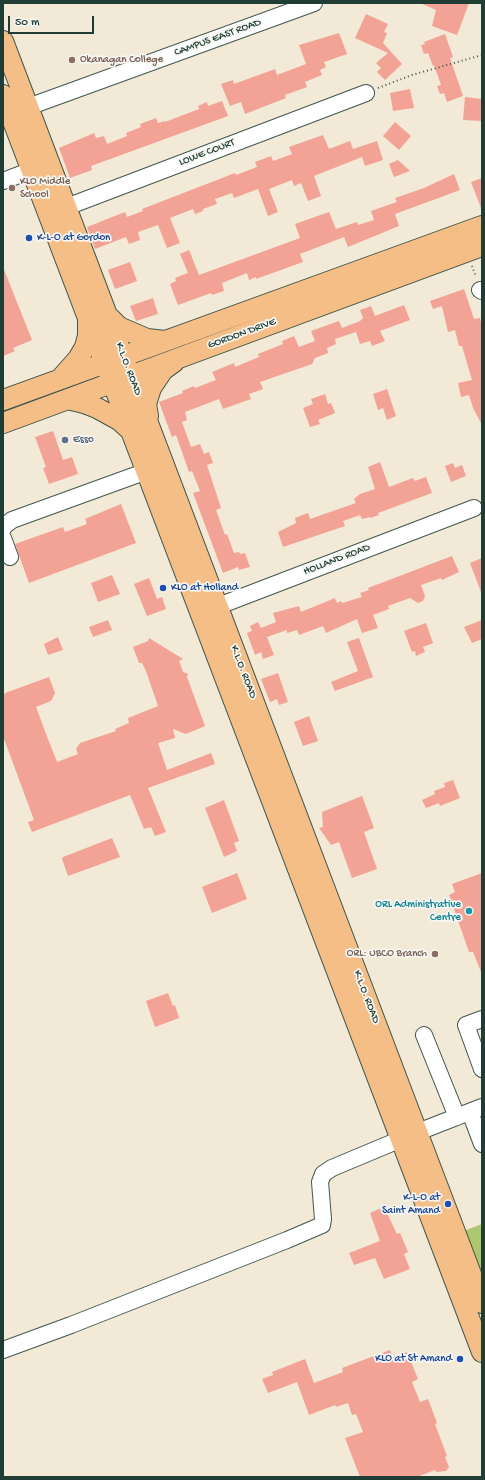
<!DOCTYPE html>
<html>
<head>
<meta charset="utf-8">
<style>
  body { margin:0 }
  #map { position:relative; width:485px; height:1480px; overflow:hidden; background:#f2e9d7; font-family:"Gochi Hand",sans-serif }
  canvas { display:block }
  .frame { position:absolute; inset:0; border:4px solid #1f3d34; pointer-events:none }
  .scale { position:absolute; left:8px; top:16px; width:86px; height:18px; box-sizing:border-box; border:2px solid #1f3d34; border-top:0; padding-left:5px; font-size:12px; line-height:14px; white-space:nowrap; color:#1f3d34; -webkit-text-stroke:3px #f6f6f2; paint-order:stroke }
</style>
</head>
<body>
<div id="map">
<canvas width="485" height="1480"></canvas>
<div class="frame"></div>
<div class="scale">50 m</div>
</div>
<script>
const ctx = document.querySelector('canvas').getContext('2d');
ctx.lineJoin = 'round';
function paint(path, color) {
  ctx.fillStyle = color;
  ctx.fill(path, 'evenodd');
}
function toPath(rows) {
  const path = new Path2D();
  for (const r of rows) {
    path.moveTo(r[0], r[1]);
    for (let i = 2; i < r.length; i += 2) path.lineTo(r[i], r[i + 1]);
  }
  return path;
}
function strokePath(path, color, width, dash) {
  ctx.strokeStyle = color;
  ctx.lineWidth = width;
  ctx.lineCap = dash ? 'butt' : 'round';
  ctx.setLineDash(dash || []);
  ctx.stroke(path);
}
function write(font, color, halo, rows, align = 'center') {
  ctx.font = font + ' "Gochi Hand",sans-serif';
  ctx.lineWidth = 3.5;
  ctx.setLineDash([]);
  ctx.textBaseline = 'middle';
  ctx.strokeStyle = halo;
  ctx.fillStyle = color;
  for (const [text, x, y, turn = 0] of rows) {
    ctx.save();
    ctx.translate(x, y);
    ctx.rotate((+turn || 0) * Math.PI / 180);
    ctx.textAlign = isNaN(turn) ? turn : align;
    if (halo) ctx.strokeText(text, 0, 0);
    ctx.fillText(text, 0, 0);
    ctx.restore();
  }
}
paint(toPath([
  [482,1224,482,1277,464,1231]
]), '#acc76e');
paint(toPath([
  [420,3,469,3,457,35,432,26,436,10],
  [366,14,388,24,384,32,387,33,383,43,402,64,385,80,377,72,381,68,376,63,388,53,355,38],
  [339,33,347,54,324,62,326,67,320,70,322,75,305,82,307,87,285,95,286,98,245,114,241,102,230,106,221,84,233,80,234,84,275,69,277,75,306,64,299,45],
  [445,34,453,57,450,58,463,96,447,102,444,93,440,94,437,86,441,85,434,65,433,66,428,53,424,54,421,45,425,44,424,42],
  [410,89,414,108,393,111,390,93],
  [465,97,482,99,482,121,463,120],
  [222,101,228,116,91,166,92,170,70,178,59,148,94,133,96,138,104,136,107,144,127,136,126,133,141,127,140,124,156,118,158,123,165,121,165,122,199,109,198,106,207,102,208,106],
  [395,122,411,136,399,150,383,136],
  [323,135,329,149,350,141,353,149,377,141,383,160,365,166,362,157,314,176,321,196,308,201,301,183,294,186,292,180,269,189,278,212,268,216,258,189,234,198,232,193,215,199,217,204,203,209,203,211,195,214,193,209,170,218,180,243,167,248,158,225,138,232,140,240,129,244,126,237,95,249,87,227,125,212,127,217,143,211,142,209,235,173,236,175,257,167,255,162,271,156,273,161,292,154,289,147],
  [398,160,410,171,394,177,389,164],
  [454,174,460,190,395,214,399,226,348,247,344,237,300,254,303,262,256,279,256,277,249,280,247,273,222,283,224,291,212,295,211,293,178,305,170,284,176,281,175,278,188,273,180,254,189,250,199,275,300,238,295,224,329,212,336,229,357,222,358,225,374,220,371,211,397,202,395,198,424,188],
  [482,178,482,208,481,208,471,182],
  [130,262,137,281,115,289,108,270],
  [3,267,32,340,13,348,15,351,3,356],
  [464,289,474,319,480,318,482,327,482,425,473,408,469,395,461,397,458,383,472,380,462,346,459,346,455,330,448,332,442,306,433,309,430,301],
  [153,298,158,314,136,321,130,306],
  [404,305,410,320,380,331,385,341,372,346,370,341,360,344,356,332,335,339,336,344,327,348,328,353,315,358,312,364,260,382,263,389,249,394,251,399,223,409,219,399,185,412,187,420,182,422,191,447,200,444,204,454,209,452,213,463,207,465,221,508,216,510,225,535,227,534,234,553,239,552,240,554,245,553,250,567,239,570,238,567,223,573,193,493,200,491,192,471,189,472,176,435,172,437,159,402,183,393,182,391,194,386,195,388,216,380,212,372,234,363,235,367,259,357,258,354,283,344,282,341,294,336,299,347,315,341,311,331,339,321,342,328,360,321,363,318,360,310,371,306,375,316],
  [387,389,396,416,387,420,383,408,378,410,373,394],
  [325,394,328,404,331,403,335,413,318,420,320,424,310,427,303,408,313,404,311,399],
  [53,431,63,460,72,457,78,474,49,484,43,468,46,467,35,437],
  [380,462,389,487,413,478,415,481,426,477,432,493,378,513,379,515,370,518,370,517,362,519,360,515,343,521,345,526,283,547,278,532,296,523,295,518,308,513,310,519,356,503,354,499,360,494,375,489,368,467],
  [453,463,455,468,462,465,466,476,451,482,445,466],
  [121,504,136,543,29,583,15,544,63,527,65,532,87,524,85,519],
  [452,556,459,572,442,580,441,578,421,585,425,596,423,601,418,603,410,598,388,606,389,609,373,615,378,628,362,633,357,619,326,633,323,626,299,635,297,630,287,633,287,630,267,637,274,655,263,659,261,652,255,655,247,633,252,631,250,626,258,622,261,628,276,622,273,613,299,606,301,612,335,598,337,603,341,601,342,603,362,597,360,593,369,590,368,588],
  [482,558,482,592,481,592,470,563],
  [112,575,120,594,98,602,91,583],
  [149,578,157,599,162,597,166,609,147,616,134,584],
  [108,620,112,630,93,637,89,627],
  [482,620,482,639,472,643,464,627],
  [426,623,433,643,423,647,425,652,416,656,415,651,412,652,404,631],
  [58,637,63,650,48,655,44,644],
  [149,638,183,659,179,661,183,672,188,674,187,677,205,726,186,734,173,729,175,738,158,743,167,770,211,753,215,764,148,788,166,832,155,836,151,827,144,829,130,795,32,832,28,822,34,820,3,736,3,697,5,693,49,677,55,693,51,701,36,707,48,739,57,762,78,754,76,749,80,743,116,731,115,729,129,723,128,718,158,706,146,671,142,663,139,663,133,647,148,641],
  [359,638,373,677,335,691,331,682,358,671,347,642],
  [278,673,288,702,279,705,277,699,270,702,261,679],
  [309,716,318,741,303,746,294,722],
  [453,780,460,798,440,806,439,803,426,808,422,800,435,794,434,791,445,787,444,783],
  [362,796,374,828,364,832,377,869,352,878,339,842,331,845,319,828,323,827,322,812],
  [224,800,239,841,234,843,237,851,224,857,205,808],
  [112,838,120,857,68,876,62,859,63,857],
  [237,873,247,899,212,913,202,887],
  [482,873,482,972,481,972,473,952,469,952,449,895,455,892,452,884],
  [168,993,173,1006,175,1005,179,1018,155,1027,146,1001],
  [384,1207,397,1234,400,1233,408,1252,404,1254,410,1269,384,1279,375,1258,354,1265,349,1253,380,1241,370,1213],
  [390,1350,393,1357,407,1352,418,1379,412,1382,420,1402,428,1399,437,1423,435,1424,447,1456,445,1457,449,1467,446,1471,436,1472,435,1470,417,1477,360,1477,345,1438,363,1432,356,1414,352,1415,348,1403,336,1407,335,1405,309,1415,297,1382,268,1393,262,1379,273,1375,272,1372,305,1359,314,1383,343,1372,342,1368]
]), '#f3a395');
const minor = toPath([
  [17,111,314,3],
  [3,181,32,170],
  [56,211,366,93],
  [480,290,482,291],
  [3,529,4,526,12,520,147,471],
  [3,538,10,557],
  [208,610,474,508],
  [482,1019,466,1025,482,1069],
  [424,1035,457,1117],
  [470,1112,482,1144],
  [3,1350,71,1325,287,1240,322,1225,323,1219,320,1182,323,1174,332,1168,418,1132,482,1107]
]);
const major = toPath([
  [3,41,482,1303],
  [3,95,482,1352],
  [108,316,119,327,147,339,165,341],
  [62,377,78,359,85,347,88,336,88,321],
  [68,399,84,403,97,408,119,420,131,431],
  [3,400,482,226],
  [148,416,146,404,151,388,163,370,174,362],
  [3,423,482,246]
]);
strokePath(minor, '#3f574c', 18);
strokePath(major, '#3f574c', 22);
strokePath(toPath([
  [378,88,412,75,482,55],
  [472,266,476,277]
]), '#3f574c', 2, [1, 3]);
strokePath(minor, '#fff', 16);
strokePath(major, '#f6be87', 20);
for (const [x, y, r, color] of [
  [72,60,4,"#8d6e63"],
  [12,188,4,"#8d6e63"],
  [29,238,4,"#1a4fb4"],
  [65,440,4,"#5c6f8a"],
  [163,588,4,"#1a4fb4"],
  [469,911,4,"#0f9aa8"],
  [435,954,4,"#8d6e63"],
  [448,1204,4,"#1a4fb4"],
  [460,1359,4,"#1a4fb4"]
]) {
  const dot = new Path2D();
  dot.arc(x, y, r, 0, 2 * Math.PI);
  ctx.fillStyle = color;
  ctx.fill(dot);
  strokePath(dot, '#f6f6f2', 1.5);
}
write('11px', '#1f3d34', '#f6f6f2', [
  ["CAMPUS EAST ROAD",218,38,-20],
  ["LOWE COURT",207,153,-21],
  ["GORDON DRIVE",242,334,-20],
  ["K.L.O. ROAD",128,369,69],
  ["HOLLAND ROAD",337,560,-21],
  ["K.L.O. ROAD",243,672,69],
  ["K.L.O. ROAD",366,997,69]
]);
write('11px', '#785e54', '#f6f6f2', [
  ["Okanagan College",80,60],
  ["KLO Middle",20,182],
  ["School",20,195],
  ["ORL: UBCO Branch",427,954,"right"]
], 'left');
write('11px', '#164399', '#f6f6f2', [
  ["K-L-O at Gordon",37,238],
  ["KLO at Holland",171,588],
  ["K-L-O at",440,1198,"right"],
  ["Saint Amand",440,1211,"right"],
  ["KLO at St Amand",452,1359,"right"]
], 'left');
write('11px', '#4e5e75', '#f6f6f2', [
  ["Esso",73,440]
], 'left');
write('11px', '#0d838f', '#f6f6f2', [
  ["ORL Administrative",461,905],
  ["Centre",461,918]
], 'right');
</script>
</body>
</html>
